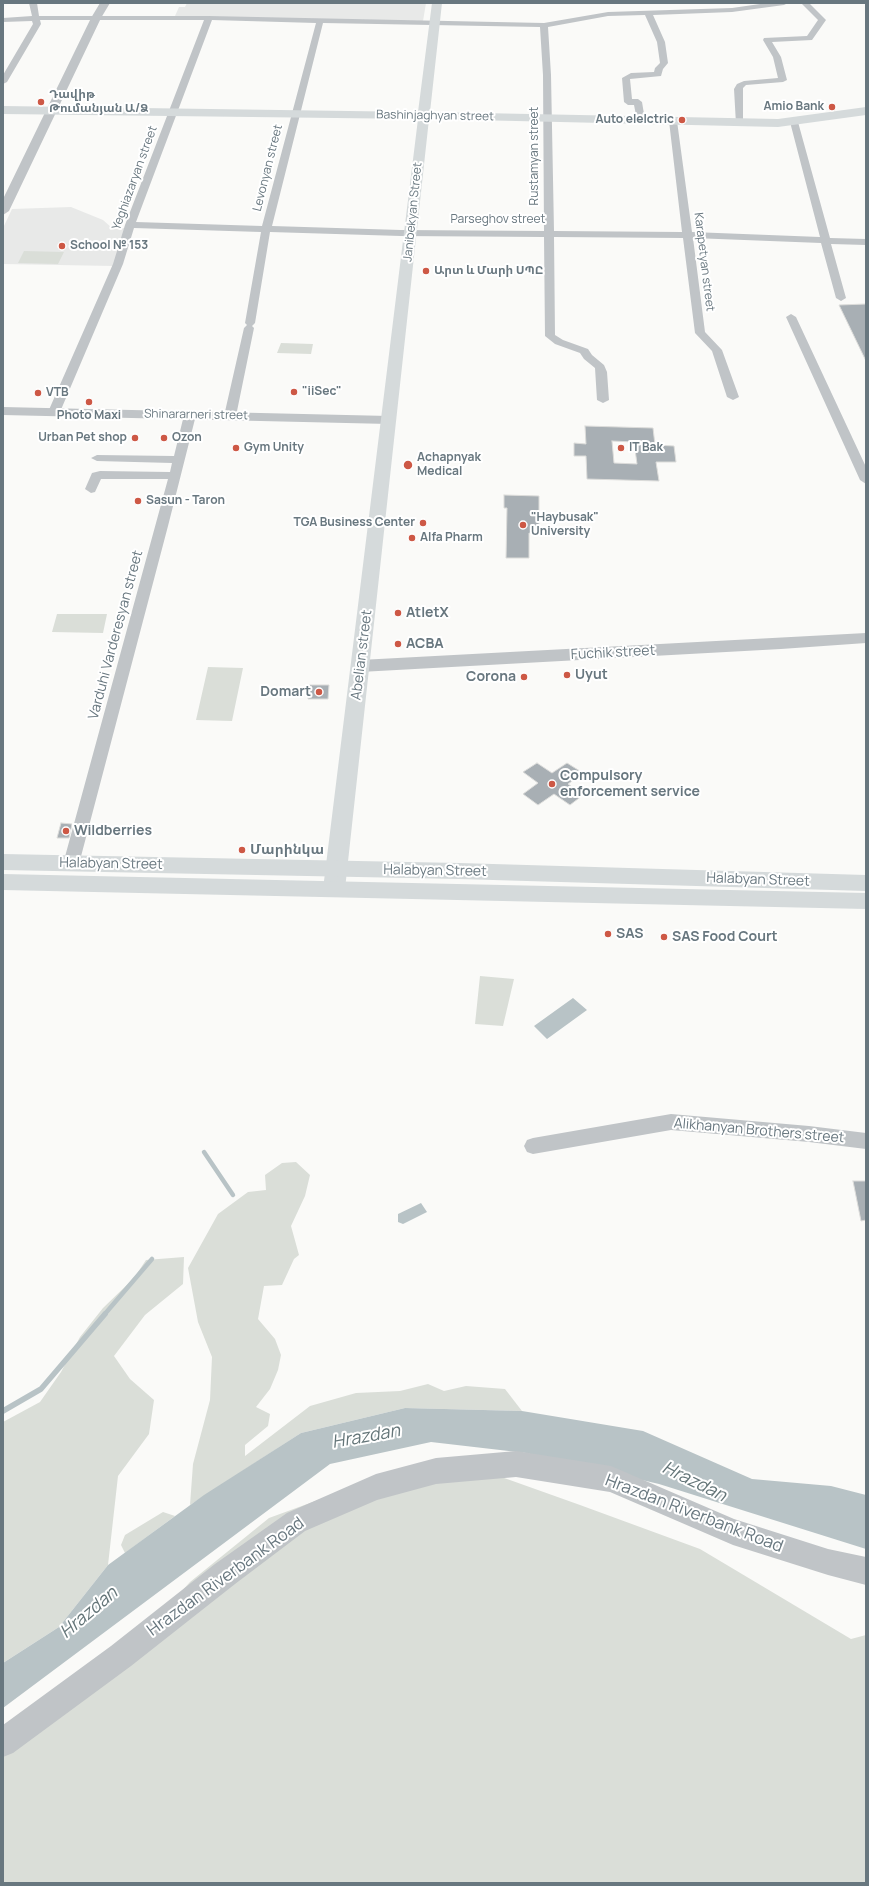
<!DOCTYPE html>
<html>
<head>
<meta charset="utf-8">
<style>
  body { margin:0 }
  #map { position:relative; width:869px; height:1886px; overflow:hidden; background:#fafaf8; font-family:Manrope,sans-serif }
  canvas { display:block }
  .frame { position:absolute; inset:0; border:4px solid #68777f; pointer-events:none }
</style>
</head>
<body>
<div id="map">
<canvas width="869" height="1886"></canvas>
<div class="frame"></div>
</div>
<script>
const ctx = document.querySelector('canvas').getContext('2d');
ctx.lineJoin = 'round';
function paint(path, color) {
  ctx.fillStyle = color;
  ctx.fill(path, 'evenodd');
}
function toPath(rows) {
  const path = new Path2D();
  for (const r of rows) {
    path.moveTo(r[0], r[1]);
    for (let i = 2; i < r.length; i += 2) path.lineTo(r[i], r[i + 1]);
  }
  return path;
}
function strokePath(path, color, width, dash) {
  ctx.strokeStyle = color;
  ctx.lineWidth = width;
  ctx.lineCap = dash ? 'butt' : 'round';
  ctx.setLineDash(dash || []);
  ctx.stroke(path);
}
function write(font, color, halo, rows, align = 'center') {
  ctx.font = font + ' Manrope,"Noto Sans Armenian",sans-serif';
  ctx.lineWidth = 4;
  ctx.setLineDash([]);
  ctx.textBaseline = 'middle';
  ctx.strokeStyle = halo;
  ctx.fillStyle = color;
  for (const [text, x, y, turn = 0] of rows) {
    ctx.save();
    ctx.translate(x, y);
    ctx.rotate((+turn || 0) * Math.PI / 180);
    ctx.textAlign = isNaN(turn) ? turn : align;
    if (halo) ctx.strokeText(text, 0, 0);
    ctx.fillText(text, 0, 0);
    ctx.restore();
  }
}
paint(toPath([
  [187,3,426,3,423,21,175,16,179,7,185,7],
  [71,207,103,220,112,228,126,228,114,266,3,264,3,228,12,209]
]), '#e8e9e8');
paint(toPath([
  [24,251,64,252,58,264,18,263],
  [281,343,313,344,311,354,277,353],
  [57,614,107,614,103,633,52,632],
  [208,667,243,668,232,721,196,720],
  [480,976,514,979,503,1026,475,1024],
  [296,1162,310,1175,305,1196,291,1226,299,1255,294,1259,282,1285,264,1286,258,1319,275,1339,281,1355,278,1370,270,1389,256,1407,270,1414,268,1426,245,1445,245,1456,310,1406,356,1393,400,1391,428,1384,444,1391,466,1386,505,1389,522,1411,405,1408,301,1433,190,1505,193,1464,210,1400,212,1357,198,1322,188,1268,218,1214,248,1192,266,1190,265,1175,282,1163],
  [184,1257,183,1284,145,1315,114,1356,130,1379,154,1400,149,1434,118,1476,108,1565,59,1627,3,1663,3,1422,40,1402,61,1372,80,1337,103,1308,134,1278,146,1260],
  [465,1464,580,1505,700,1549,851,1639,866,1635,866,1883,3,1883,3,1728,127,1651,190,1582,269,1518,359,1485],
  [163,1512,175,1516,125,1553,121,1545,125,1535]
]), '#daded8');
paint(toPath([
  [573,998,587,1010,547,1039,534,1026],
  [421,1203,427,1212,403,1224,398,1222,398,1214],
  [405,1408,522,1411,643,1431,752,1479,831,1486,866,1495,866,1549,659,1484,526,1453,431,1442,330,1464,3,1708,3,1663,59,1627,108,1565,204,1495,301,1433]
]), '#b8c3c6');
strokePath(toPath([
  [204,1152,233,1195],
  [104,1315,152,1259]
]), '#b8c3c6', 4.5);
strokePath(toPath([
  [3,1411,41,1389,105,1314]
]), '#b8c3c6', 5.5);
const building = toPath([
  [866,304,866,361,839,305,866,304],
  [585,426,653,428,655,445,674,446,676,462,656,462,659,481,587,479,586,456,574,456,574,443,586,444,585,426],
  [612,441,634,442,637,464,614,463,612,441],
  [504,495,539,496,539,533,529,533,529,558,506,558,507,508,504,508,504,495],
  [309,685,329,685,328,699,308,699,309,685],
  [537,763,552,773,567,763,583,773,568,784,583,795,570,805,554,794,538,805,523,794,538,783,523,772,537,763],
  [61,823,72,824,69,838,57,838,61,823],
  [853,1181,866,1181,866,1220,861,1221,853,1181]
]);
paint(building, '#a8afb4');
strokePath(building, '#dcdcda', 1);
paint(toPath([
  [29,3,37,3,39,16,209,16,544,23,608,12,732,8,767,3,788,3,784,5,732,12,653,15,665,42,668,63,663,69,661,76,630,79,632,99,638,99,642,102,645,120,641,123,637,120,634,105,628,105,624,102,622,78,631,73,654,72,655,68,660,63,657,42,645,15,608,16,548,27,551,75,554,231,682,232,669,121,673,118,677,121,692,232,820,237,790,122,794,119,798,122,830,238,866,239,866,245,831,244,846,298,841,301,836,298,821,243,693,238,705,332,722,350,739,397,733,400,727,397,712,351,695,333,683,238,554,237,555,335,563,340,588,349,592,355,604,365,607,372,609,400,603,403,597,400,595,368,584,359,580,353,555,344,545,336,544,237,401,236,270,232,255,323,252,326,254,328,236,416,230,419,224,416,244,328,247,325,245,323,261,232,134,228,123,264,60,412,54,415,50,414,48,412,113,264,125,225,204,20,40,20,41,24,7,82,3,84,3,75,33,24,32,21,3,22,3,18,32,16,29,3],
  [212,20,316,23,262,226,136,222,212,20],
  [323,23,540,27,543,75,544,231,401,230,272,226,323,23],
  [801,3,809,3,826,20,812,40,772,42,781,57,787,80,783,82,746,85,743,88,743,122,742,124,736,124,734,89,737,84,744,81,778,78,773,57,763,40,764,38,807,36,818,20,801,3],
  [791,314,796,317,866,467,866,484,860,480,786,317,791,314],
  [190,412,196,415,168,526,79,864,76,868,71,870,66,868,63,864,168,479,101,479,95,492,91,493,85,489,92,473,100,471,170,472,172,463,97,461,91,458,97,455,174,456,184,415,190,412],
  [671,1114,809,1126,866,1133,866,1149,809,1142,671,1130,533,1154,527,1152,524,1146,527,1140,533,1138,671,1114]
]), '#c0c4c7');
paint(toPath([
  [100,3,110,3,101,18,9,211,3,215,3,199,91,18,100,3],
  [3,407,389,416,394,417,396,420,394,423,389,424,3,415,3,407],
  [866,633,866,643,781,649,360,672,354,670,352,666,354,662,360,660,866,633],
  [516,1451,611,1466,734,1519,828,1549,866,1557,866,1585,828,1575,733,1545,610,1492,516,1477,436,1484,377,1500,305,1531,235,1584,131,1666,13,1753,3,1757,3,1725,111,1646,215,1564,287,1513,376,1474,436,1458,516,1451]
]), '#c0c4c7');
paint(toPath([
  [432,3,442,3,430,112,778,119,866,107,866,115,778,127,429,119,345,889,342,895,334,897,326,895,323,889,418,119,3,114,3,106,418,112,432,3]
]), '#d5dadb');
paint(toPath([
  [3,854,459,863,866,875,866,891,459,879,3,870,3,854],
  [3,874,866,893,866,909,3,890,3,874]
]), '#d5dadb');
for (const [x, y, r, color] of [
  [41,102,4,"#cd5845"],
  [832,107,4,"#cd5845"],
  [682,120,4,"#cd5845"],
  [62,246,4,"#cd5845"],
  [426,271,4,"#cd5845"],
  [294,392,4,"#cd5845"],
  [38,393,4,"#cd5845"],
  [89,402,4,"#cd5845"],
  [135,438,4,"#cd5845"],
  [164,438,4,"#cd5845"],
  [236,448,4,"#cd5845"],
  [621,448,4,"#cd5845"],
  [408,465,5,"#cd5845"],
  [138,501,4,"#cd5845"],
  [423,523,4,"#cd5845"],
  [523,525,4,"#cd5845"],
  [412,538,4,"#cd5845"],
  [398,613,4,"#cd5845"],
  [398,644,4,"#cd5845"],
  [567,675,4,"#cd5845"],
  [524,677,4,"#cd5845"],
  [319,692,4,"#cd5845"],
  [552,784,4,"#cd5845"],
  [66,831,4,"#cd5845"],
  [242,850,4,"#cd5845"],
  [608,934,4,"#cd5845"],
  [664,937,4,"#cd5845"]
]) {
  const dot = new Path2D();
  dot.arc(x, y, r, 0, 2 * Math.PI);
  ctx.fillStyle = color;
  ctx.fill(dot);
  strokePath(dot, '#fff', 1.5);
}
write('bold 12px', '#68777f', '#fff', [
  ["Դավիթ",49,95],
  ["Թումանյան Ա/Ձ",49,109],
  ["Amio Bank",824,107,"right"],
  ["Auto elelctric",674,120,"right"],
  ["School № 153",70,246],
  ["Արտ և Մարի ՍՊԸ",434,271],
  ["\"iiSec\"",302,392],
  ["VTB",46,393],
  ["Photo Maxi",89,416,"center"],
  ["Urban Pet shop",127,438,"right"],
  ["Ozon",172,438],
  ["Gym Unity",244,448],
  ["IT Bak",629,448],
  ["Achapnyak",417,458],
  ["Medical",417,472],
  ["Sasun - Taron",146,501],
  ["\"Haybusak\"",531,518],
  ["University",531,532],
  ["TGA Business Center",415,523,"right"],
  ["Alfa Pharm",420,538]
], 'left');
write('12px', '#68777f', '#fff', [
  ["Bashinjaghyan street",435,116,1],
  ["Rustamyan street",535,156,-90],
  ["Levonyan street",268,168,-76],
  ["Yeghiazaryan street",135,178,-70],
  ["Janibekyan Street",413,212,-84],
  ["Parseghov street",498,220],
  ["Karapetyan street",704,262,83],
  ["Shinararneri street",196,415,1]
]);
write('bold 14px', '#68777f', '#fff', [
  ["AtletX",406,613],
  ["ACBA",406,644],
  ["Uyut",575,675],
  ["Corona",516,677,"right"],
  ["Domart",311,692,"right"],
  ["Compulsory",560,776],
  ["enforcement service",560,792],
  ["Wildberries",74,831],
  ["Մարինկա",250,850],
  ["SAS",616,934],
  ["SAS Food Court",672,937]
], 'left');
write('14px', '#68777f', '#fff', [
  ["Varduhi Varderesyan street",116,635,-75],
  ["Fuchik street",613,653,-3],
  ["Abelian street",362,655,-83],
  ["Halabyan Street",111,864,1],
  ["Halabyan Street",435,871,1],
  ["Halabyan Street",758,880,2],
  ["Alikhanyan Brothers street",759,1131,5]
]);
write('17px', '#68777f', '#fff', [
  ["Hrazdan Riverbank Road",694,1514,21],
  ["Hrazdan Riverbank Road",226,1577,-36]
]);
write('italic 18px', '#647578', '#fff', [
  ["Hrazdan",366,1437,-10],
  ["Hrazdan",694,1482,26],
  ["Hrazdan",89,1613,-40]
]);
</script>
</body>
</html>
